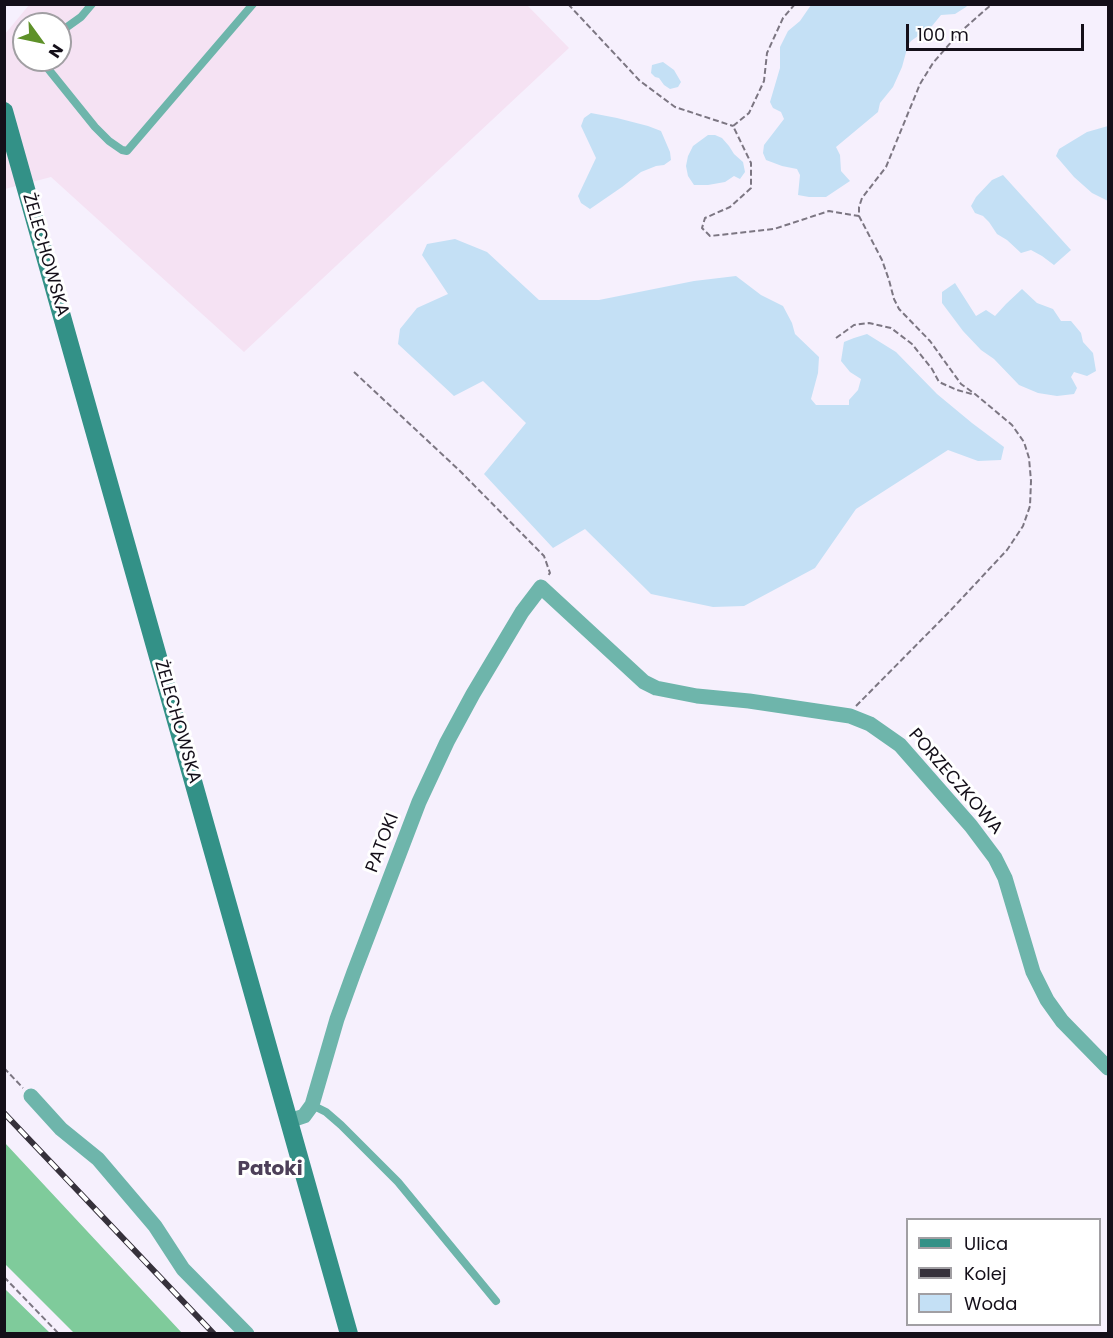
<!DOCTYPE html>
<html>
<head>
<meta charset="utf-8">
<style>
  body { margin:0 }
  #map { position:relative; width:1113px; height:1338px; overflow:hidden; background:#f6f0fd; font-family:Poppins,sans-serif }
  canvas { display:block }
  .frame { position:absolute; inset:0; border:6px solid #140f19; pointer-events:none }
  .legend { position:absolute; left:906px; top:1218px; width:195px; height:108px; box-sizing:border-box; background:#fff; border:2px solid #a19fa3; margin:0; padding:8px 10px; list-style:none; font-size:18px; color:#140f19 }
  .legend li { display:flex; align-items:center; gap:12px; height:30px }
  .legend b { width:30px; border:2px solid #a19fa3 }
  .north { position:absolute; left:12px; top:12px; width:60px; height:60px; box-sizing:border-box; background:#fff; border:2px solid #a19fa3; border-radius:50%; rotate:123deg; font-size:16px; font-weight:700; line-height:24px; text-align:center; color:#140f19 }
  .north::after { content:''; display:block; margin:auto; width:21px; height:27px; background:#5e9129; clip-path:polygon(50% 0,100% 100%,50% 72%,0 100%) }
  .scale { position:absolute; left:906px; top:24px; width:178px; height:27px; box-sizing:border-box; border:3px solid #140f19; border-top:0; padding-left:8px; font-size:18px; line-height:21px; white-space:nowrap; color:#140f19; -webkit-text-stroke:4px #fff; paint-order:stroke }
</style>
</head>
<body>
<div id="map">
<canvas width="1113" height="1338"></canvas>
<div class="frame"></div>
<ul class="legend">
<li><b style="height:8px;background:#339187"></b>Ulica</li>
<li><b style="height:8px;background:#36313b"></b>Kolej</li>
<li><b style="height:16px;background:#c4e0f5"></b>Woda</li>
</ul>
<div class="north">N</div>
<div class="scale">100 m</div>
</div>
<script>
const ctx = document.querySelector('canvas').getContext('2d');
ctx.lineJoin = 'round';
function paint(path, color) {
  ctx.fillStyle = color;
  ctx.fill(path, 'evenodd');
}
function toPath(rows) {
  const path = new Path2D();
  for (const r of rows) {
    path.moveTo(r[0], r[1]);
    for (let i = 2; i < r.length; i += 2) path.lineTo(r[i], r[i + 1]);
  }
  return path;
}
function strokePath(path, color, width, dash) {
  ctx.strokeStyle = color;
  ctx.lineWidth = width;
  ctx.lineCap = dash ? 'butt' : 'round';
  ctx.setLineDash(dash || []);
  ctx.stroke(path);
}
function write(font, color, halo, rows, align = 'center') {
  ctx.font = font + ' Poppins,sans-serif';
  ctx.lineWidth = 6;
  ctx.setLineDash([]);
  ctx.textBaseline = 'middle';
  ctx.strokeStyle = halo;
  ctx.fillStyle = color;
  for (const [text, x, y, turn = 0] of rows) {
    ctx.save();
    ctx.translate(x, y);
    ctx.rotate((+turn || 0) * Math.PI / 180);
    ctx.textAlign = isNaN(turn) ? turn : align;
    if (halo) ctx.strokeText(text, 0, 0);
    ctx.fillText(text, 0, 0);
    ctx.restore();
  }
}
paint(toPath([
  [29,5,527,5,569,48,244,352,51,177,5,189,5,34],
  [24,24,60,24,60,60,24,60]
]), '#f5e2f3');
paint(toPath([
  [4,1143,5,1143,182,1333,74,1333,5,1264],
  [4,1289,5,1289,50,1333,5,1333]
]), '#7fcb9b');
paint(toPath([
  [811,5,968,5,966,7,955,14,941,15,932,26,911,41,908,45,902,67,893,87,880,103,878,112,836,147,840,155,841,171,850,181,826,197,809,197,798,195,800,175,797,169,782,166,766,160,763,153,764,145,784,119,781,112,773,108,770,102,780,68,780,47,788,31,800,21],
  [663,62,674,70,681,82,678,87,670,89,664,85,659,78,655,77,651,73,652,65],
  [591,113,617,118,648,126,661,131,670,152,671,160,664,165,656,166,641,172,622,187,590,209,581,203,578,196,596,158,581,126,584,118],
  [1108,126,1108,201,1092,193,1074,177,1056,156,1059,149,1087,132],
  [708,135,715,135,722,138,729,146,734,154,743,162,745,172,740,179,734,176,725,182,708,185,694,185,688,176,686,166,688,156,693,146],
  [1003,175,1071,250,1054,265,1042,256,1031,250,1021,253,1007,240,997,234,989,222,983,216,975,213,971,206,976,197,992,180],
  [455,239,487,252,539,300,599,300,694,281,736,276,761,295,783,306,792,323,795,334,819,357,818,373,811,399,816,405,849,405,849,400,858,390,861,379,850,372,841,361,844,342,854,338,867,334,896,352,937,394,972,423,1004,447,1001,460,978,461,948,450,856,509,815,568,744,606,713,607,651,594,585,529,553,548,484,474,526,423,483,381,454,396,398,344,400,329,417,308,448,294,422,255,427,244],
  [955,283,976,316,986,310,995,316,1006,304,1022,289,1037,303,1053,309,1061,321,1071,321,1081,333,1083,342,1093,353,1096,371,1087,376,1074,372,1071,377,1077,388,1074,394,1057,396,1038,393,1019,385,994,359,981,350,963,331,942,303,942,292]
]), '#c4e0f5');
strokePath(toPath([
  [568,4,640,81,675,107,733,126],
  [795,4,783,18,767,53,764,81,749,113,733,126,751,163,751,188,730,207,705,218,702,228,710,236,774,229,829,211,859,216],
  [836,338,854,325,869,323,891,328,912,344,932,369,939,382,957,390,972,394],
  [354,372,460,471,544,556,550,573,547,577],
  [856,706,950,611,1007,550,1023,526,1030,506,1031,481,1029,458,1024,442,1012,425,975,394,961,384,930,341,899,309,894,299,889,280,882,260,859,216,859,207,862,198,886,167,920,84,933,63,959,33,992,4],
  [4,1068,23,1088],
  [4,1277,59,1334]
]), '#7c7682', 2, [6, 3]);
strokePath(toPath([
  [60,32,81,17,92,4],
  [41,60,95,127,109,141,122,150,127,151,253,4],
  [312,1105,326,1112,341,1125,398,1182,496,1301]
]), '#6eb5ab', 8);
strokePath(toPath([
  [31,1096,61,1129,98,1159,155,1226,183,1269,247,1334],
  [289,1121,304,1116,312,1105,337,1019,354,972,419,802,447,742,473,694,522,612,541,587,644,682,656,688,697,696,749,701,850,716,870,724,900,745,971,826,995,858,1005,878,1033,972,1047,1000,1062,1021,1108,1068]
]), '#6eb5ab', 15);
strokePath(toPath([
  [4,111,349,1334]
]), '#339187', 18);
const rail = toPath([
  [4,1113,214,1334]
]);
strokePath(rail, '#36313b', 6);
strokePath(rail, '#fff', 4, [11]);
write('18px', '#140f19', '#fff', [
  ["ŻELECHOWSKA",45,255,74],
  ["ŻELECHOWSKA",177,722,74],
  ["PORZECZKOWA",955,782,49],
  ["PATOKI",383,843,-69]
]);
write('bold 20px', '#4d4059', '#fff', [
  ["Patoki",270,1170]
]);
</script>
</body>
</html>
